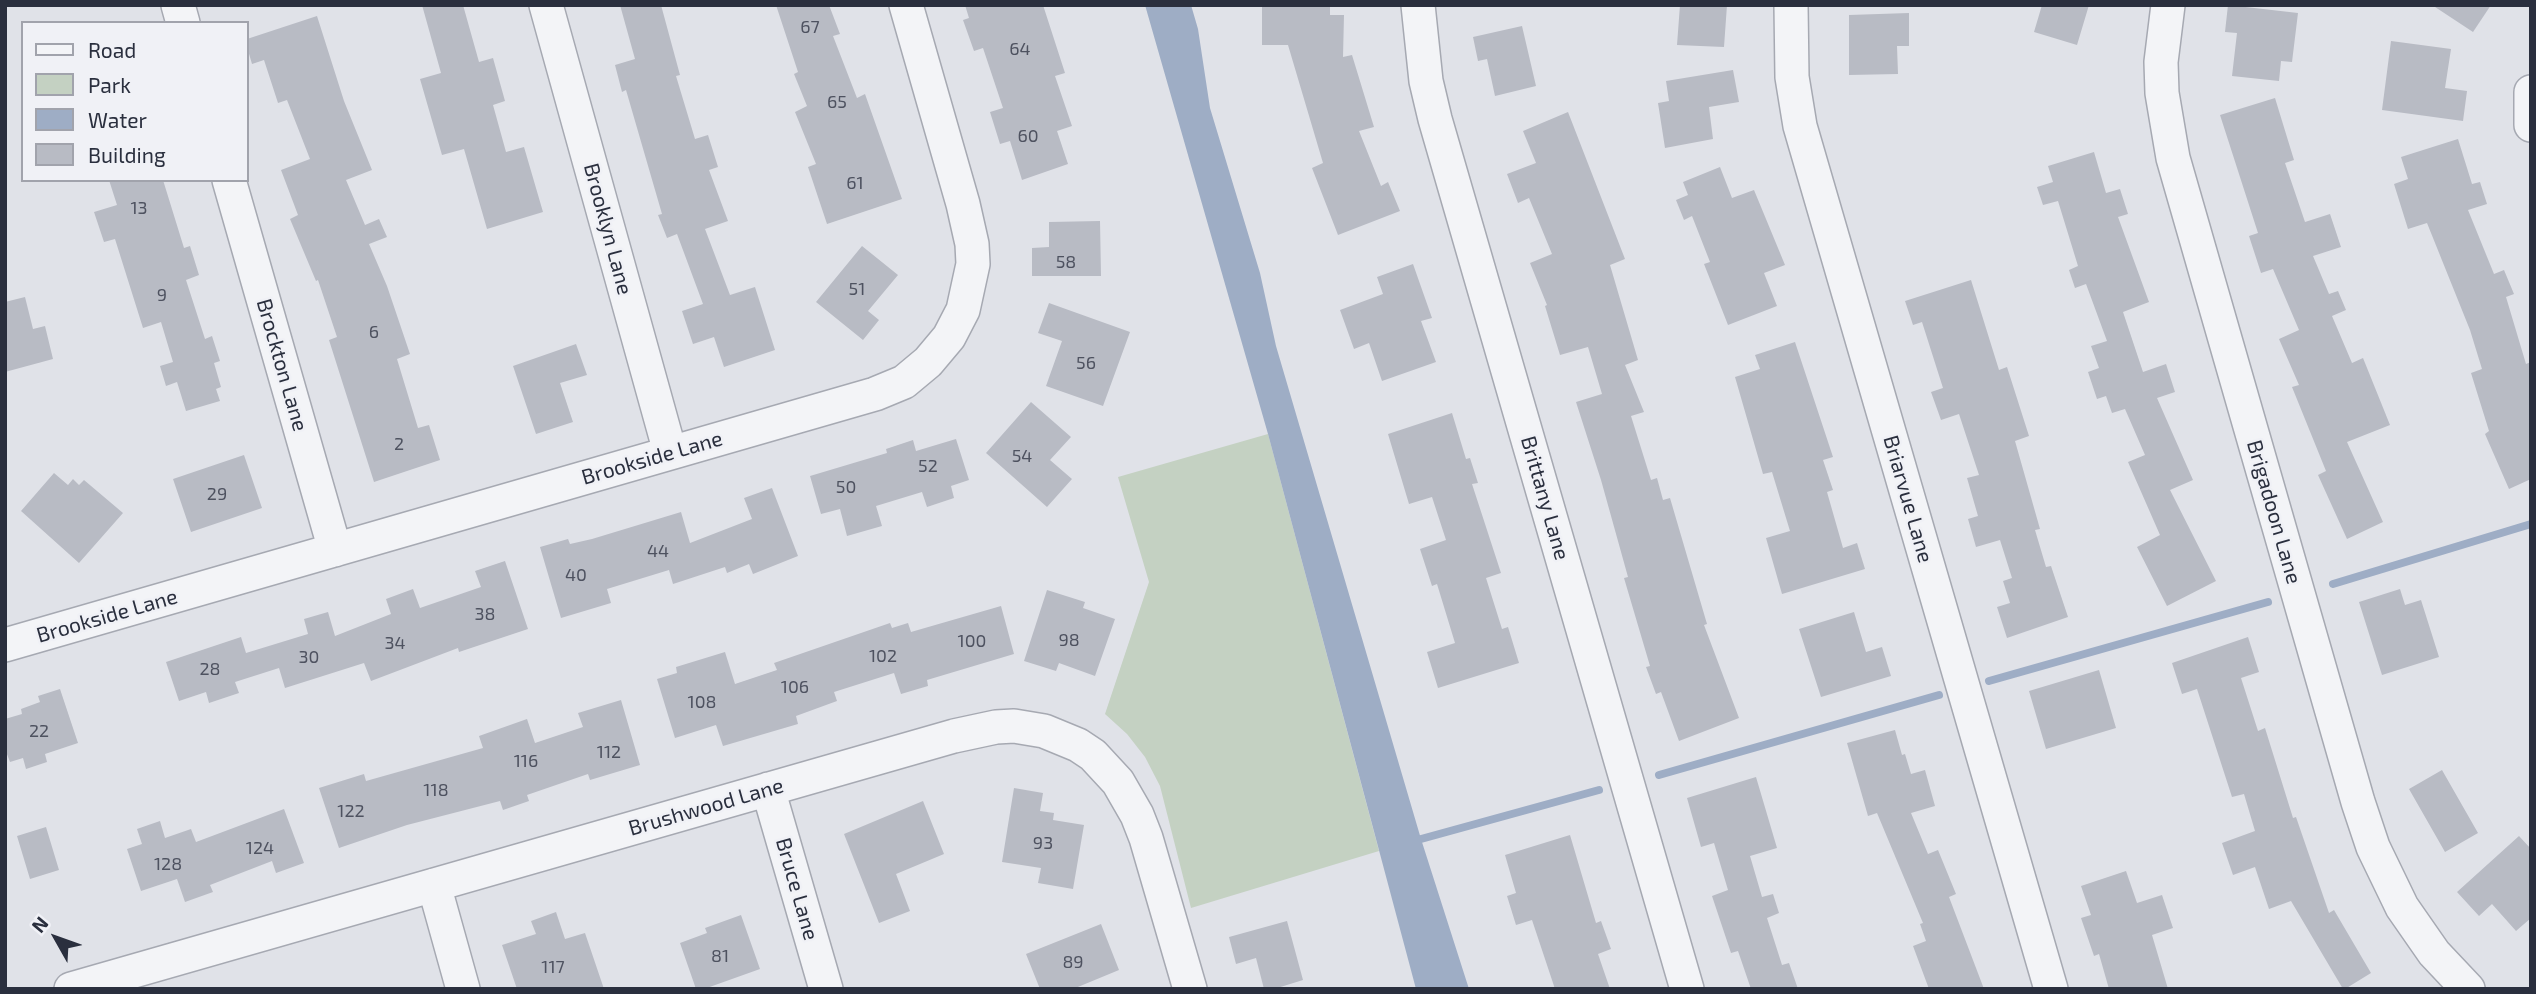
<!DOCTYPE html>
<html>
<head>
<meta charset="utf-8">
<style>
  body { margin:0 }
  #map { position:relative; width:2536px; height:994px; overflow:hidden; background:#e0e2e8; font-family:"Exo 2",sans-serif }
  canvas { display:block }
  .frame { position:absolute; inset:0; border:7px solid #2a2f3e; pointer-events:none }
  .legend { position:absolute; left:21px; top:21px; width:228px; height:161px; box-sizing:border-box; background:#f0f1f6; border:2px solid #a1a3ac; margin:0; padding:9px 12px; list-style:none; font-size:21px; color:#2a2f3e }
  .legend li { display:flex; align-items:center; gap:14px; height:35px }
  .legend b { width:35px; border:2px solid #a1a3ac }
  .north { position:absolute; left:21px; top:903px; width:70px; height:70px; -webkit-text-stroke:5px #f0f1f6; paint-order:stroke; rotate:310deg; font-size:19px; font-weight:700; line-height:28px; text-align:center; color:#2a2f3e }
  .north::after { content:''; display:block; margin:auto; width:24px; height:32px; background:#2a2f3e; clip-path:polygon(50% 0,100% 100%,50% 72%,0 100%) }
</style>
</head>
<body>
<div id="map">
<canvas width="2536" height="994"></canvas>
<div class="frame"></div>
<ul class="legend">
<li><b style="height:9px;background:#f3f4f7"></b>Road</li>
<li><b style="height:19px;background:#c4d1c2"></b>Park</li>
<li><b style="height:19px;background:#9eadc5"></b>Water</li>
<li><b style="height:19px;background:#b8bbc4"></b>Building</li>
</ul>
<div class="north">N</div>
</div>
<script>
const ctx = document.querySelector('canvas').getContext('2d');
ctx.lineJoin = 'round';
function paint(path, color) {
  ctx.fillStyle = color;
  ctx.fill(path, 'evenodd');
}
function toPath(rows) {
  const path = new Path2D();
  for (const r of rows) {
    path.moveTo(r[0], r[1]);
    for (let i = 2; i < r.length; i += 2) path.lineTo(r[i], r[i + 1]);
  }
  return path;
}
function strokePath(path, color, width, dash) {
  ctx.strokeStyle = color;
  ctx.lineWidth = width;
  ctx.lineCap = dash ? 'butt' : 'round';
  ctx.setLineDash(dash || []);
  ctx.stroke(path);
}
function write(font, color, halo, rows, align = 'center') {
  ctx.font = font + ' "Exo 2",sans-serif';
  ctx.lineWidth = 5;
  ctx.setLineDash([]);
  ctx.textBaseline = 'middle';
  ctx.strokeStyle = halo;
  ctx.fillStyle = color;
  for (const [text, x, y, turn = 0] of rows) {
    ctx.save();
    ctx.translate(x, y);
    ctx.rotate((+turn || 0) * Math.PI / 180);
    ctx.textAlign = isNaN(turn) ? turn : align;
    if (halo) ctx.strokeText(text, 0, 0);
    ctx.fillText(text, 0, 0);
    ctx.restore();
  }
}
paint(toPath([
  [1268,434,1379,851,1191,908,1160,786,1145,757,1127,734,1105,714,1149,582,1118,477]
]), '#c4d1c2');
paint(toPath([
  [1145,5,1191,5,1198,29,1210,108,1260,273,1276,346,1421,839,1469,989,1416,989,1268,434]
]), '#9eadc5');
strokePath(toPath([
  [2333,584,2531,524],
  [1989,681,2268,602],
  [1659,775,1939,695],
  [1421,839,1599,790]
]), '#9eadc5', 8);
paint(toPath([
  [422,5,463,5,479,62,493,58,505,101,493,105,506,152,524,147,543,212,487,229,464,149,442,155,420,79,441,73],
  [620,5,661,5,680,75,676,76,695,139,708,135,718,167,709,170,728,221,705,229,730,295,755,287,775,350,724,367,714,337,693,344,682,311,703,304,677,234,667,238,658,215,662,214,626,90,622,92,615,65,635,59],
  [776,5,829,5,840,34,833,36,857,98,865,94,902,199,827,224,808,167,816,164,795,112,807,106,794,74,798,72],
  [965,5,1043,5,1065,73,1055,76,1072,126,1057,131,1068,164,1022,180,1010,141,1000,144,990,112,1003,108,983,48,974,51,963,20,969,18],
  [1262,5,1330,5,1330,15,1344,15,1343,57,1352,55,1374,127,1359,131,1381,186,1388,182,1400,211,1338,235,1312,168,1323,163,1288,45,1262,45],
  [1680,5,1727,5,1724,47,1677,45],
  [2042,5,2089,5,2077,45,2034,32],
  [2228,5,2298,13,2292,62,2281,61,2279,81,2232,76,2237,33,2225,32],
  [2432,5,2491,5,2473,32],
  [1909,13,1909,46,1897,46,1898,74,1849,75,1849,15],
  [317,16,344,101,372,170,346,180,365,225,379,219,387,237,369,244,387,286,410,354,397,359,418,428,429,425,440,460,374,482,329,340,337,337,318,280,316,281,290,219,298,215,281,170,310,159,287,100,278,103,264,60,252,64,247,47,247,39],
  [1522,26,1536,86,1495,96,1487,59,1478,61,1473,37],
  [2391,41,2451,49,2445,88,2467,91,2463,121,2382,110],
  [1733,70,1739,102,1709,107,1713,139,1665,148,1658,103,1669,101,1666,81],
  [2275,98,2294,160,2285,163,2305,222,2330,214,2341,247,2313,256,2329,294,2338,291,2346,310,2332,316,2352,363,2363,358,2390,425,2347,442,2383,522,2347,539,2318,475,2326,471,2292,387,2299,385,2279,339,2299,330,2273,269,2261,273,2249,236,2258,233,2220,115],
  [1568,112,1625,259,1610,265,1638,360,1625,365,1644,412,1631,416,1651,480,1657,478,1663,500,1670,498,1707,624,1704,625,1739,718,1679,741,1661,692,1656,694,1646,667,1650,666,1624,578,1628,577,1601,480,1576,402,1602,394,1588,347,1560,355,1545,306,1547,305,1530,263,1552,254,1529,198,1518,203,1507,174,1536,163,1523,131],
  [2458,139,2472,184,2480,182,2487,204,2468,210,2494,274,2504,270,2514,294,2506,297,2526,364,2531,362,2531,479,2509,489,2485,434,2489,431,2471,373,2482,369,2470,330,2427,223,2408,229,2394,184,2408,179,2401,157],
  [2094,152,2106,193,2120,189,2128,214,2118,217,2149,302,2123,312,2143,372,2166,364,2175,392,2157,398,2193,480,2170,490,2216,581,2167,606,2137,547,2160,535,2128,462,2145,455,2125,409,2112,413,2106,396,2097,399,2088,372,2099,368,2091,346,2107,341,2086,284,2075,288,2069,270,2078,266,2058,201,2043,205,2037,187,2053,182,2048,166],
  [1720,167,1732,198,1754,190,1785,265,1764,273,1777,306,1728,325,1704,264,1710,262,1692,216,1684,220,1676,200,1688,195,1683,182],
  [109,180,163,180,184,248,190,246,199,275,186,280,205,339,212,336,220,361,214,363,221,387,216,389,220,401,186,411,177,382,166,386,160,366,173,362,161,322,143,328,115,239,104,242,94,212,117,205],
  [1100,221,1101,276,1032,276,1032,248,1049,247,1049,222],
  [862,246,898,275,868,311,879,320,863,340,816,302],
  [1413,264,1432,318,1421,321,1436,362,1382,381,1369,343,1354,349,1340,310,1383,294,1377,277],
  [1971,280,1999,370,2007,367,2029,436,2015,441,2040,529,2035,530,2046,567,2051,566,2068,617,2007,638,1997,607,2010,603,2003,581,2012,578,2000,540,1976,547,1968,519,1978,516,1967,478,1979,475,1959,414,1941,420,1931,392,1943,388,1922,322,1913,325,1905,301],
  [25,297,33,329,45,326,53,359,5,372,5,302],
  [1049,303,1130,332,1103,406,1046,386,1062,341,1038,333],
  [1795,342,1833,457,1823,460,1833,490,1827,492,1843,548,1857,543,1865,569,1782,594,1766,538,1790,531,1772,472,1763,474,1735,377,1760,369,1755,355],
  [576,344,587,375,560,383,573,422,536,434,513,366],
  [1031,402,1071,437,1050,460,1072,479,1047,507,986,453],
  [1452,413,1466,459,1470,458,1478,483,1472,484,1501,573,1486,578,1502,629,1508,627,1519,663,1438,688,1427,652,1455,643,1437,584,1432,586,1420,549,1446,540,1432,497,1409,504,1388,434],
  [956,439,969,480,951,486,954,498,927,507,922,492,876,506,882,526,847,536,840,509,821,514,810,476,887,453,886,449,913,440,916,451],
  [244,455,262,508,191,532,173,479],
  [54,473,68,485,73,479,79,485,84,480,123,513,79,563,21,511],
  [772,488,798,556,753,574,749,564,727,573,725,567,673,584,669,570,607,589,611,603,561,618,540,547,568,539,570,544,592,539,681,512,690,543,752,519,744,498],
  [505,561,528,629,459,652,458,648,371,681,364,663,285,688,279,668,235,682,239,693,209,703,206,692,179,701,166,662,241,637,246,653,308,634,304,619,328,612,335,636,391,614,386,599,413,589,420,608,481,587,475,571],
  [2400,589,2405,605,2421,600,2439,657,2382,675,2359,602],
  [1047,590,1085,602,1083,608,1115,619,1095,676,1059,663,1056,671,1024,661],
  [1001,606,1014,654,927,680,928,686,901,694,894,673,834,692,837,701,796,716,798,724,723,746,716,725,675,738,657,679,677,673,676,667,725,652,735,684,777,670,774,663,890,623,892,628,908,623,911,632],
  [1854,612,1866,652,1882,647,1891,676,1821,697,1799,629],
  [2248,637,2259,672,2241,678,2258,731,2265,728,2293,818,2296,817,2329,913,2334,910,2371,973,2345,989,2343,989,2291,901,2269,909,2255,867,2233,875,2222,843,2255,831,2244,794,2232,797,2197,689,2182,694,2172,663],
  [2099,670,2116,728,2046,749,2029,691],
  [60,689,78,743,45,754,47,762,26,769,23,758,10,762,5,749,5,719,22,714,21,709,40,702,38,696],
  [621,700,640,765,590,780,588,774,527,795,529,801,503,810,500,801,407,825,339,848,319,788,364,774,366,781,483,748,479,736,527,719,535,743,583,727,578,713],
  [1895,730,1902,755,1905,754,1911,774,1925,770,1935,806,1911,813,1928,854,1938,850,1956,894,1949,897,1984,989,1929,989,1913,946,1926,941,1920,924,1923,923,1877,813,1868,816,1847,743],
  [2442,770,2478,833,2445,852,2409,789],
  [1756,777,1777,848,1750,856,1762,897,1773,894,1779,913,1767,918,1782,965,1789,963,1798,989,1751,989,1738,951,1731,953,1712,896,1728,890,1714,843,1701,847,1687,798],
  [1014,788,1043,793,1040,811,1054,813,1053,820,1084,825,1073,889,1038,883,1041,868,1002,862],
  [923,801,944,854,896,874,910,911,879,923,844,834],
  [284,809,304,863,276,873,272,861,210,885,213,892,185,902,177,879,141,891,127,849,142,844,137,829,160,821,165,838,191,829,196,842],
  [46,827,59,870,30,879,17,836],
  [1570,835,1596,923,1601,921,1611,949,1598,954,1610,989,1555,989,1532,920,1516,925,1507,896,1516,893,1505,855],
  [2519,836,2531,849,2531,918,2516,931,2492,904,2479,916,2457,892],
  [2126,871,2137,903,2162,895,2173,928,2152,935,2168,989,2109,989,2099,954,2094,956,2081,918,2091,915,2081,886],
  [556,912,565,939,585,933,604,989,517,989,502,945,536,934,531,921],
  [741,915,760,969,704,989,696,989,680,943,707,933,705,928],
  [1287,921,1303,980,1274,989,1264,989,1256,958,1236,964,1229,937],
  [1101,924,1119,970,1073,989,1040,989,1026,954]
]), '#b8bbc4');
const minor = toPath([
  [178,5,183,23],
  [546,5,670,452],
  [1418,5,1426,81,1435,119,1687,989],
  [1791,5,1792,77,1800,126,2051,989],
  [2168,5,2161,62,2162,93,2173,158,2358,802,2373,847,2402,907,2434,953,2468,989],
  [2531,92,2531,125],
  [229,180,335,550],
  [5,645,875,394,904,382,928,362,949,337,963,310,973,264,972,244,963,204,906,5],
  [768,789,826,989],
  [434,885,463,989],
  [71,989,954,736,996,727,1014,726,1044,731,1078,745,1093,755,1118,782,1137,815,1146,838,1190,989]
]);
strokePath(minor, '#a6a9b2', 36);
strokePath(minor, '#f3f4f7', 33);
write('18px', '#4e5260', null, [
  ["67",810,27],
  ["64",1020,49],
  ["65",837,102],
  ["60",1028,136],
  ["61",855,183],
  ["13",139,208],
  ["58",1066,262],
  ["51",857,289],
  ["9",162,295],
  ["6",374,332],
  ["56",1086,363],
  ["2",399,444],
  ["54",1022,456],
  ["52",928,466],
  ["50",846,487],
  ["29",217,494],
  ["44",658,551],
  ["40",576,575],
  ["38",485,614],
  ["98",1069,640],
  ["100",972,641],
  ["34",395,643],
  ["102",883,656],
  ["30",309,657],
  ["28",210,669],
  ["106",795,687],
  ["108",702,702],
  ["22",39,731],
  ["112",609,752],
  ["116",526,761],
  ["118",436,790],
  ["122",351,811],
  ["93",1043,843],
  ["124",260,848],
  ["128",168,864],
  ["81",720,956],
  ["89",1073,962],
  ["117",553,967]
]);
write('21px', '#2a2f3e', '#f0f1f6', [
  ["Brooklyn Lane",608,229,75],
  ["Brockton Lane",282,365,74],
  ["Brookside Lane",652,458,-16],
  ["Brittany Lane",1545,498,74],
  ["Briarvue Lane",1908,499,74],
  ["Brigadoon Lane",2274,512,74],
  ["Brookside Lane",107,616,-16],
  ["Brushwood Lane",706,807,-16],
  ["Bruce Lane",797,889,74]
]);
</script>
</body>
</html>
